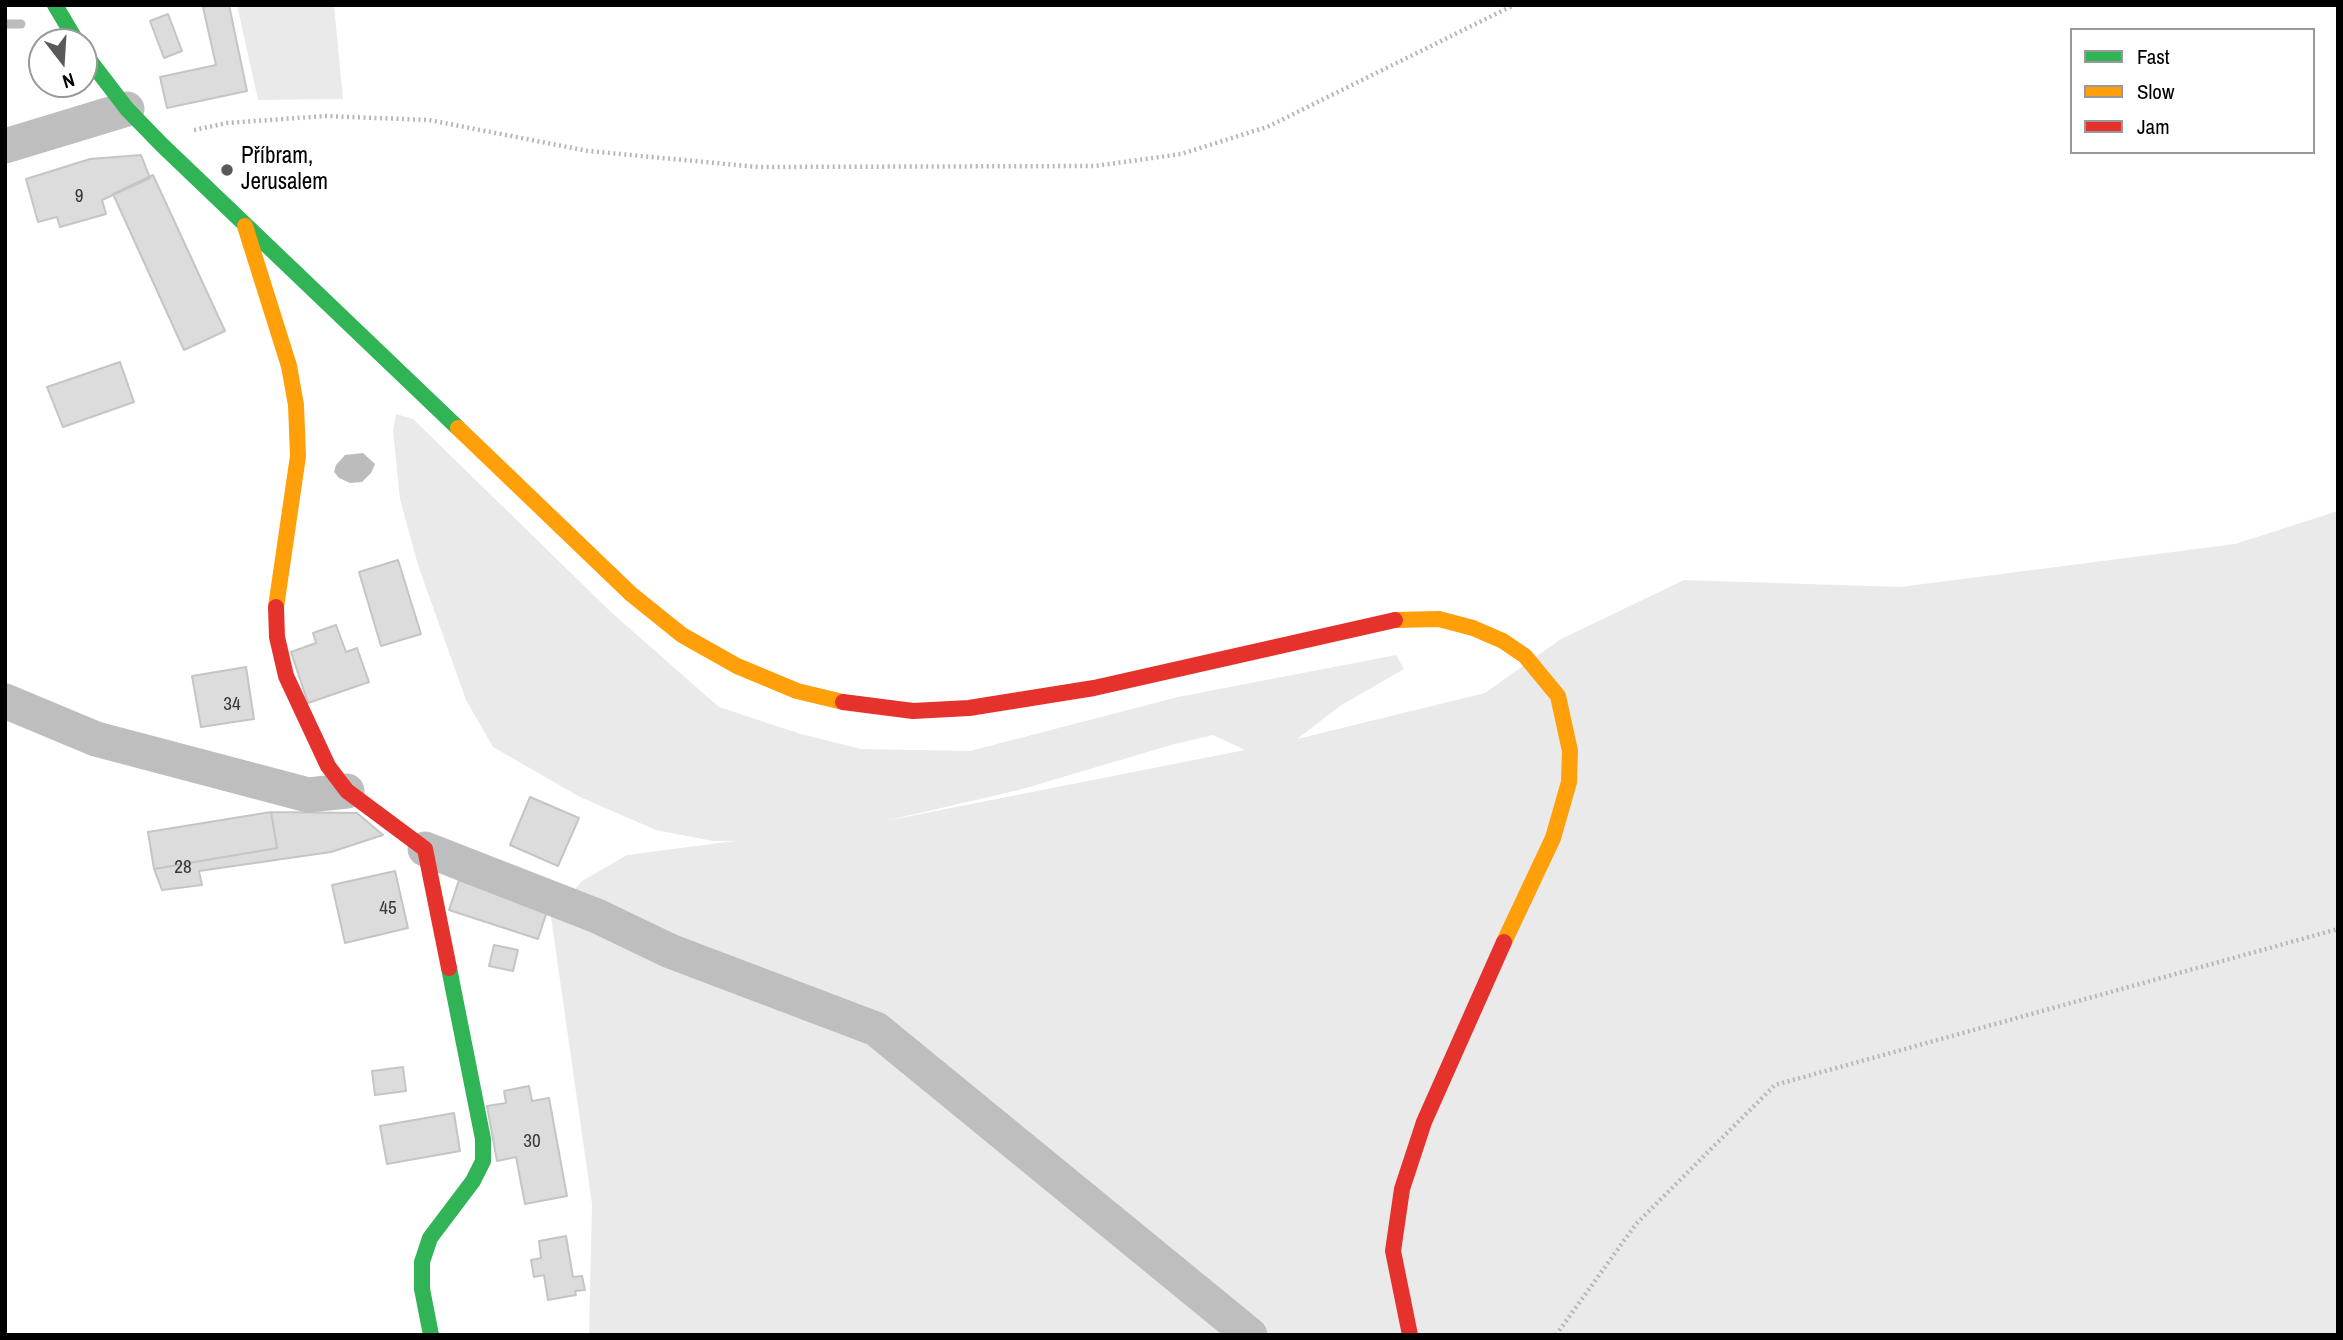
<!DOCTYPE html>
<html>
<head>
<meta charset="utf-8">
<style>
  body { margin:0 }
  #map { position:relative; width:2343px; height:1340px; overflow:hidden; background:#fff; font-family:"Archivo Narrow",sans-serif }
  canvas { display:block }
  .frame { position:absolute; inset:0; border:7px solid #000; pointer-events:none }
  .legend { position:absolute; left:2070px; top:28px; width:245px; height:126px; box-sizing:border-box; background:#fff; border:2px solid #999; margin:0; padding:9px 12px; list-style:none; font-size:21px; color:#000 }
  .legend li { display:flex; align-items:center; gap:14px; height:35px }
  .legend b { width:35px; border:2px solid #999 }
  .north { position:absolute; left:28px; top:28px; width:70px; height:70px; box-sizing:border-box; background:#fff; border:2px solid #999; border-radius:50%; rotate:163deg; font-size:19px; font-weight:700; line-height:28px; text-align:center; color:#000 }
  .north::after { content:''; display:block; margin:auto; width:24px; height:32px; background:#595959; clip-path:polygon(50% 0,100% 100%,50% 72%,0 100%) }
</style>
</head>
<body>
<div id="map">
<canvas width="2343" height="1340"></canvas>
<div class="frame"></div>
<ul class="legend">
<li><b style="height:9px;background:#30b455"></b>Fast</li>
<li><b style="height:9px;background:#ff9f0a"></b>Slow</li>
<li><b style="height:9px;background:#e5322d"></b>Jam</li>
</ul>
<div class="north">N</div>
</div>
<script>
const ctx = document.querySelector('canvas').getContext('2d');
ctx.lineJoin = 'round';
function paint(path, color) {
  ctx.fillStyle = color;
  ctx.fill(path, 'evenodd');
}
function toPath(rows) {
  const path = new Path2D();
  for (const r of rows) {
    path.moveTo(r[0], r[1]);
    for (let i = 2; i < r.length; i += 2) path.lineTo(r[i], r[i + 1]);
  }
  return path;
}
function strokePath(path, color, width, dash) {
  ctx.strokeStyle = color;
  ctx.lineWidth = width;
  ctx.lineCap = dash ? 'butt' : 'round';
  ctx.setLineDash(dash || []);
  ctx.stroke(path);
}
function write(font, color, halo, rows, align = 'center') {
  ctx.font = font + ' "Archivo Narrow",sans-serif';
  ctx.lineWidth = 5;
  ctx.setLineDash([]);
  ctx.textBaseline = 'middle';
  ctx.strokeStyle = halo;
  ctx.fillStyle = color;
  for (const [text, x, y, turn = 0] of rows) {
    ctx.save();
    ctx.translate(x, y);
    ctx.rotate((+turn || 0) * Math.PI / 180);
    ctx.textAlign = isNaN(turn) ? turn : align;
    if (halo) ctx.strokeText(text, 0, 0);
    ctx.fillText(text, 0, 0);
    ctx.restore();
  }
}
paint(toPath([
  [237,5,334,5,343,99,258,100],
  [396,414,413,419,612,613,719,707,801,734,861,749,970,751,1178,697,1396,655,1404,669,1340,706,1297,739,1485,693,1561,639,1684,580,1900,587,2235,544,2338,511,2338,1335,589,1335,592,1204,551,917,582,881,627,855,735,841,713,841,656,830,580,797,493,747,466,700,418,565,400,499,393,431],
  [1213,735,1245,750,885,821,1019,790,1171,745]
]), '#eaeaea');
paint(toPath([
  [363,453,375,464,371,473,362,482,350,483,339,478,334,472,336,465,345,455]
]), '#bcbcbc');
strokePath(toPath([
  [5,24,21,24]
]), '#bcbcbc', 9);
const building = toPath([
  [213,5,229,5,247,91,167,108,160,77,216,65,203,7,213,5],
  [168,14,182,51,164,58,150,21,168,14],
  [141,155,150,178,102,200,106,214,60,227,57,217,38,222,26,179,90,159,141,155],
  [153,175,225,331,184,350,113,194,153,175],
  [120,362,134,402,63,427,47,387,120,362],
  [398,560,421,634,381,646,359,572,398,560],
  [336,625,346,652,357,648,369,682,308,703,291,652,316,643,313,633,336,625],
  [246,667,254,719,201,727,192,676,246,667],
  [530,797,579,818,558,866,510,845,530,797],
  [271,812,277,848,154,869,148,832,271,812],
  [271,812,357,813,383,835,331,852,199,871,202,885,162,890,154,869,277,848,271,812],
  [395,871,408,928,345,943,332,885,395,871],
  [459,880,548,908,538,939,449,910,459,880],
  [494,945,518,950,513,971,489,966,494,945],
  [403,1067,406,1091,375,1095,372,1071,403,1067],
  [529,1086,532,1101,549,1098,567,1196,525,1204,516,1157,497,1161,487,1106,506,1103,504,1091,529,1086],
  [454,1113,460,1151,387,1164,380,1126,454,1113],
  [566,1236,573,1277,582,1276,585,1290,575,1291,576,1295,548,1300,544,1275,534,1277,531,1260,541,1258,539,1241,566,1236]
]);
paint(building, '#dcdcdc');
strokePath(building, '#c5c5c5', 2);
strokePath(toPath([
  [194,130,227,123,325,116,429,120,588,151,758,167,1095,166,1181,154,1267,127,1514,5],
  [1556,1335,1636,1224,1775,1085,2338,929]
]), '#b8b8b8', 4.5, [2, 3.5]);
strokePath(toPath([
  [5,146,127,109],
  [5,701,96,739,308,795,347,791],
  [425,849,597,916,670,951,876,1029,1250,1335]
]), '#bebebe', 35);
strokePath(toPath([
  [55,5,77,42],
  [84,53,127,109,162,145,458,428],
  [431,1335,422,1289,422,1262,430,1238,473,1181,483,1161,483,1139,449,968]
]), '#30b455', 16);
strokePath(toPath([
  [245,226,289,366,296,405,298,456,276,607],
  [458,428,631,594,682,635,737,666,797,691,843,702],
  [1395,620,1439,619,1473,628,1503,641,1525,656,1558,696,1570,751,1569,782,1553,838,1504,942]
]), '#ff9f0a', 16);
strokePath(toPath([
  [276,607,277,637,286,676,328,766,347,791,425,849,449,968],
  [843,702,913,711,969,708,1094,688,1395,620],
  [1410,1335,1393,1251,1402,1189,1424,1122,1504,942]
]), '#e5322d', 16);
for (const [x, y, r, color] of [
  [227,170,7,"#595959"]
]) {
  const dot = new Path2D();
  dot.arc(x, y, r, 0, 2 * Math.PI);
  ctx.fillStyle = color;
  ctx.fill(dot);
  strokePath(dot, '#fff', 2.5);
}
write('19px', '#373737', null, [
  ["9",79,197],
  ["34",232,705],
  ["28",183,868],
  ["45",388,909],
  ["30",532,1142]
]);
write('23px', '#000', '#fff', [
  ["Příbram,",241,157],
  ["Jerusalem",241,183]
], 'left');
</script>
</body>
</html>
